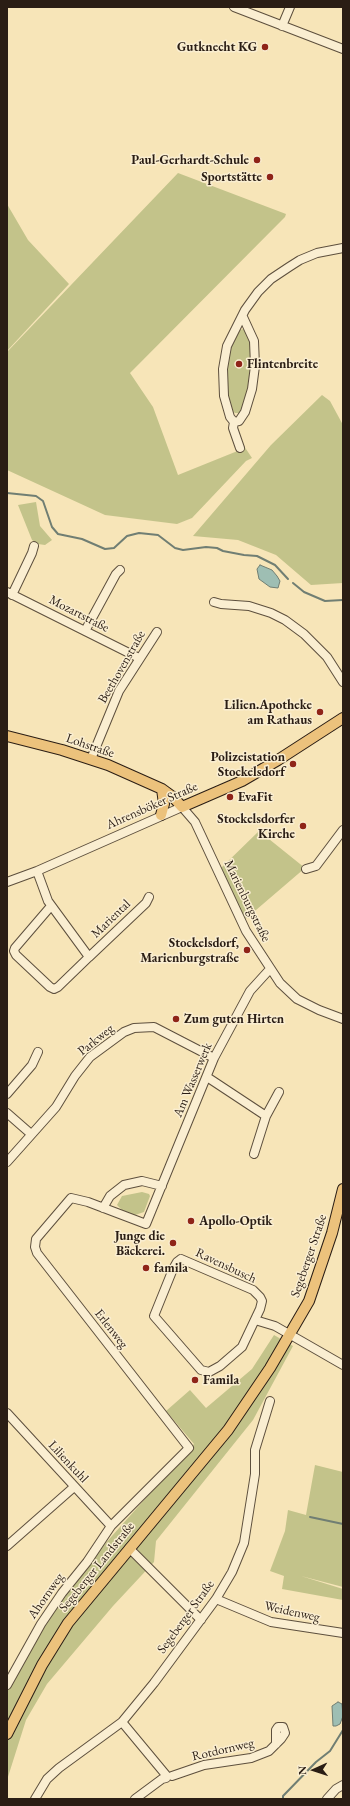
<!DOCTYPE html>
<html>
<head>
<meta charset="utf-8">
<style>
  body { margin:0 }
  #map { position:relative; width:350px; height:1806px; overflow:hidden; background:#f7e5b8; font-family:"EB Garamond",serif }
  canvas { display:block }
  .frame { position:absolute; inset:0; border:8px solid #2a1d14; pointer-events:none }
  .north { position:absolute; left:294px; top:1750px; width:40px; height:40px; -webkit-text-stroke:3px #faeed1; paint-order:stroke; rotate:267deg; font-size:11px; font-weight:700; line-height:16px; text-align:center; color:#2a1d14 }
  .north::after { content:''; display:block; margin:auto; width:14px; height:18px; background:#2a1d14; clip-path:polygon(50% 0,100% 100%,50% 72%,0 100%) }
</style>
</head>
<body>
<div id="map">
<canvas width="350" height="1806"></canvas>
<div class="frame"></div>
<div class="north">N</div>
</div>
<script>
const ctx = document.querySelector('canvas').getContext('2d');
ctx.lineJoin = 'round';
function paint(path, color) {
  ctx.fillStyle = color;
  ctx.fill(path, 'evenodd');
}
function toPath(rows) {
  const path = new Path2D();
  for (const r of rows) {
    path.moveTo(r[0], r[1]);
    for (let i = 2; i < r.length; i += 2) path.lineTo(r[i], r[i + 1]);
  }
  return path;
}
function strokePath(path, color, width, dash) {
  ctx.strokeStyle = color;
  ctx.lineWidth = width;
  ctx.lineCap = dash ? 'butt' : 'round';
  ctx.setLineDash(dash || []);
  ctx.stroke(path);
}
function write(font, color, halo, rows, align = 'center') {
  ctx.font = font + ' "EB Garamond",serif';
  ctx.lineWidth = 3;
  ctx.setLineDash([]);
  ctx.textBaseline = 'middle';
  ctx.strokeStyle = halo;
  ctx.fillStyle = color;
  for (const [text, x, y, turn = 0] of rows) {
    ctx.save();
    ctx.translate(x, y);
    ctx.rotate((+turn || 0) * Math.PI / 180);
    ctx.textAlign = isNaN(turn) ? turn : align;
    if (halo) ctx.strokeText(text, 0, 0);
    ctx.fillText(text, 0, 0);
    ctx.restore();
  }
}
paint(toPath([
  [178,173,286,214,285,217,130,373,153,407,178,475,240,450,244,446,252,458,246,461,192,518,177,524,105,515,7,470,7,352],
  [7,204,28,240,69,284,7,351],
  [243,329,249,334,253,372,244,409,240,413,235,413,230,409,227,402,226,375,230,347,240,330],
  [322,395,330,401,343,425,343,583,311,585,276,555,238,540,193,536,271,445],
  [36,502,40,526,52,540,45,545,38,544,32,540,18,505],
  [259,831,305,868,242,922,219,870],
  [142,1192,149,1194,150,1196,144,1212,135,1215,124,1212,117,1205,122,1196],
  [274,1335,293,1346,253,1420,156,1541,154,1562,113,1606,47,1684,26,1720,7,1780,7,1689,45,1624,65,1594,95,1555,194,1444,166,1411,190,1390,206,1408,252,1369],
  [315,1465,343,1472,343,1587,301,1576,343,1589,343,1600,282,1589,284,1576,270,1571,285,1531,288,1510,306,1515]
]), '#c3c38a');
const water = toPath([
  [260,565,272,570,277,576,280,581,278,588,270,587,259,579,257,569,260,565],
  [338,1702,342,1704,343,1716,340,1724,336,1726,333,1726,332,1706,338,1702]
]);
paint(water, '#9ebeb3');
strokePath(water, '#707e73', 1);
strokePath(toPath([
  [7,493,36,496,43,501,52,527,58,534,82,539,105,549,114,548,127,536,139,533,158,535,175,548,183,550,206,547,217,548,223,551,244,555,257,556,275,565,288,579],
  [293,583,304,592,325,601,343,600],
  [310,1517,343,1524],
  [283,1799,283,1796,316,1762,330,1751,343,1730]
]), '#707e73', 2);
const minor = toPath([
  [234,7,343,49],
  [282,26,290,7],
  [243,317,254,341,255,366,252,389,245,412,239,421,234,422,230,417,224,396,223,369,227,346,245,310,258,292,271,279,289,267,300,260,317,253,343,248],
  [234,422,233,428,240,448],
  [7,592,139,658],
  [12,595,32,553,34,546],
  [214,602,221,604,249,606,271,613,285,620,304,634,327,657,343,682],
  [85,631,116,574,120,570],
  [91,759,119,691,157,632],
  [306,869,316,866,343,830],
  [37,871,48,901,89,957,146,903,149,897],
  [7,882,37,871,182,807,195,822,246,931,280,983,297,999,319,1010,343,1019],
  [51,906,15,948,14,951,16,955,50,987,54,989,58,987,89,957],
  [207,1077,266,1116],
  [7,1094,32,1065,38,1052],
  [7,1113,31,1134],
  [254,1154,266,1116,279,1092],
  [7,1162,56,1107,75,1076,90,1057,124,1032,134,1028,154,1027,214,1058],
  [103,1208,110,1196,124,1185,142,1181,162,1186],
  [181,1259,253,1290,260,1297,262,1301,260,1309,242,1347,220,1366,209,1372,201,1370,154,1316,173,1269,177,1262,181,1259],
  [255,1320,275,1326,343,1365],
  [7,1413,111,1526],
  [7,1546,74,1487],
  [129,1548,201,1620],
  [216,1599,271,1622,343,1633],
  [7,1685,41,1624,62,1593,87,1562,111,1526,189,1448,37,1253,35,1247,36,1239,71,1198,88,1202,146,1224,214,1058,250,991,270,969],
  [122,1722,166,1775],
  [172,1776,204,1765,251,1758,269,1751,281,1739,285,1733,283,1727,278,1727,276,1730,276,1744],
  [35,1799,47,1779,59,1768,122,1722,154,1683,216,1599,232,1572,244,1543,255,1474,255,1450,270,1401],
  [135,1799,162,1779,166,1778],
  [327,1799,336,1789,343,1785]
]);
const major = toPath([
  [7,736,62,750,108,765,162,789,173,797,182,807,242,781,278,760,343,718],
  [161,815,164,804,162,789],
  [7,1734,42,1665,68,1623,228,1430,270,1368,309,1301,332,1233,343,1189]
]);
strokePath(minor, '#5d4f3d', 10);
strokePath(major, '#2a1d14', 12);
strokePath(minor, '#faeed1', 8);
strokePath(major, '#ecc27c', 10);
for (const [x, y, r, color] of [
  [265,47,4,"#8f2418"],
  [257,160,4,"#8f2418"],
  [270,177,4,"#8f2418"],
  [239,364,4,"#8f2418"],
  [320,712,4,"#8f2418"],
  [293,764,4,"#8f2418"],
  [230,797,4,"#8f2418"],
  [303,826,4,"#8f2418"],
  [247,950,4,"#8f2418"],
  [176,1019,4,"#8f2418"],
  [191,1221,4,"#8f2418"],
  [173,1243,4,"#8f2418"],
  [146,1268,4,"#8f2418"],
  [195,1380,4,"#8f2418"]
]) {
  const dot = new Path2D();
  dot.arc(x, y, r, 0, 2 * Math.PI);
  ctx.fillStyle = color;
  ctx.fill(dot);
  strokePath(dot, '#faeed1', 1.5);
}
write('bold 13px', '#2a1d14', '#faeed1', [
  ["Gutknecht KG",257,47],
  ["Paul-Gerhardt-Schule",249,160],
  ["Sportstätte",262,177],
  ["Flintenbreite",247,364,"left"],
  ["Lilien.Apotheke",312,705],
  ["am Rathaus",312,720],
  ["Polizeistation",285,757],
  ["Stockelsdorf",285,772],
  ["EvaFit",238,797,"left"],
  ["Stockelsdorfer",295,819],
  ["Kirche",295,834],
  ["Stockelsdorf,",239,943],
  ["Marienburgstraße",239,958],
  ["Zum guten Hirten",184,1019,"left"],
  ["Apollo-Optik",199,1221,"left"],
  ["Junge die",165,1236],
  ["Bäckerei.",165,1251],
  ["famila",154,1268,"left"],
  ["Famila",203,1380,"left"]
], 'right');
write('13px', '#2a1d14', '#faeed1', [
  ["Mozartstraße",79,614,27],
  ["Beethovenstraße",122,667,-60],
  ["Lohstraße",90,746,19],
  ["Ahrensböker Straße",152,806,-24],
  ["Marienburgstraße",247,901,64],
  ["Mariental",111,919,-44],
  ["Parkweg",96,1040,-39],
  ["Am Wasserwerk",193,1080,-67],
  ["Segeberger Straße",309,1256,-71],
  ["Ravensbusch",226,1266,25],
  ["Erlenweg",111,1329,52],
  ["Lilienkuhl",68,1462,47],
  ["Segeberger Landstraße",97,1567,-51],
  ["Ahornweg",46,1596,-55],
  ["Weidenweg",292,1612,12],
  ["Segeberger Straße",186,1617,-54],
  ["Rotdornweg",223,1750,-13]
]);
</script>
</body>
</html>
